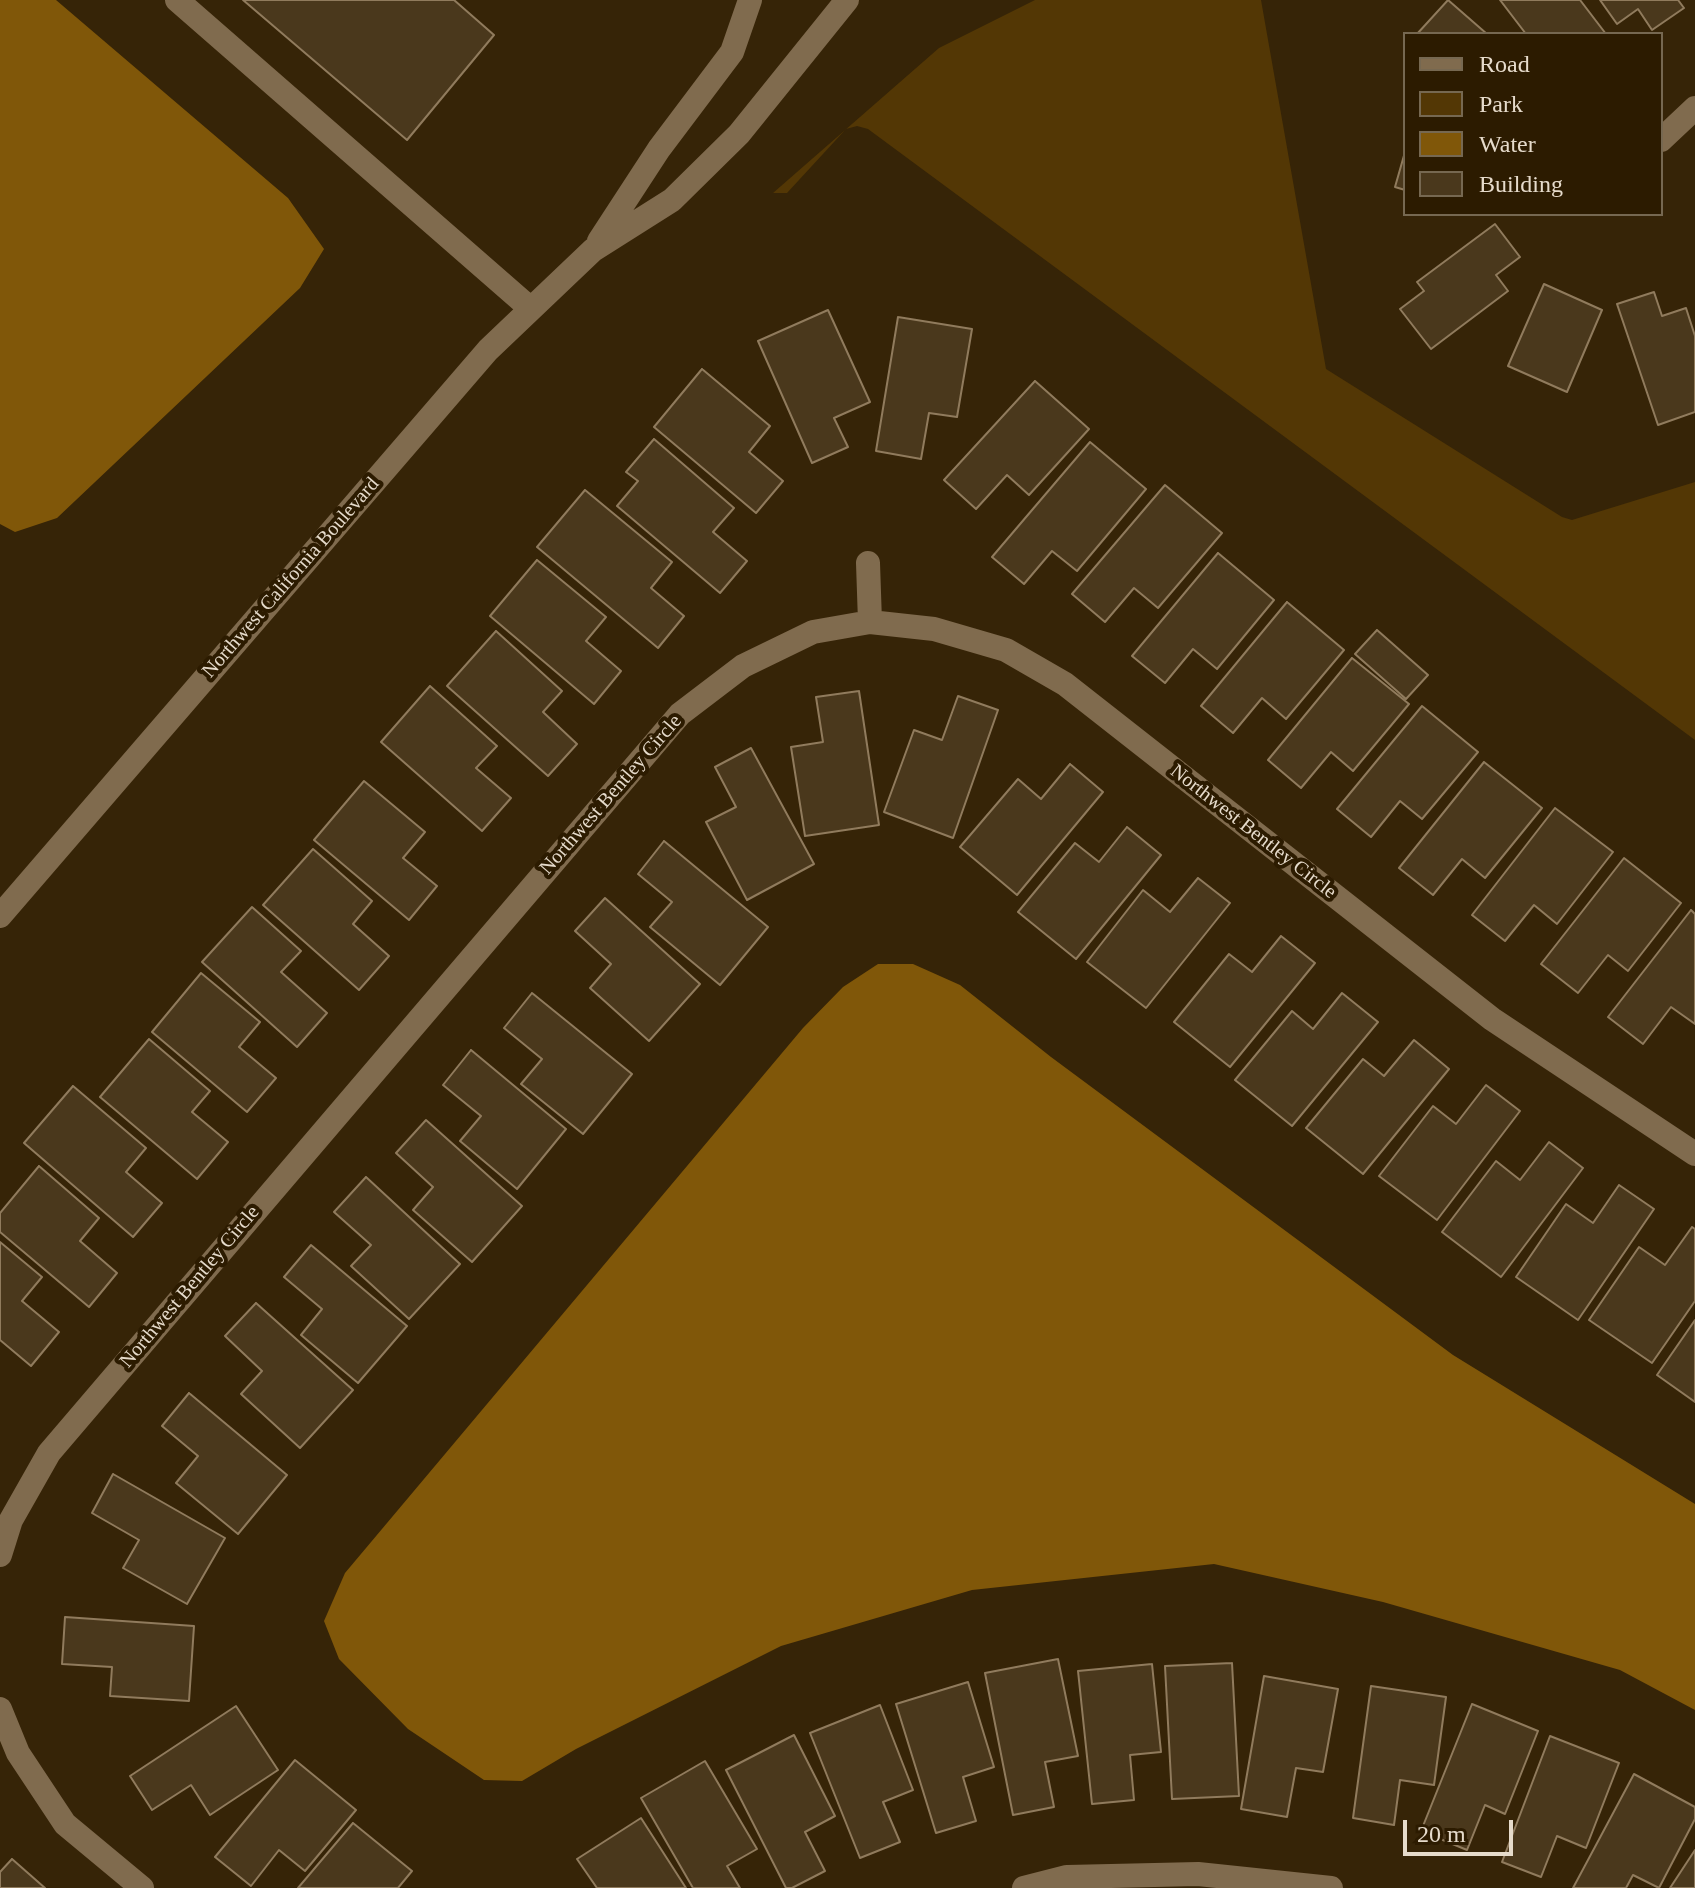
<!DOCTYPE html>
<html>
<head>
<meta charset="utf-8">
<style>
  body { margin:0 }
  #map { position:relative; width:1695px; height:1888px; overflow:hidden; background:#362407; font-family:Georgia,serif }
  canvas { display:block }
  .legend { position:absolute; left:1403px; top:32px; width:260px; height:184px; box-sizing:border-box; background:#2c1b00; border:2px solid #766851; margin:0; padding:10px 14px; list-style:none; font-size:24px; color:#e6dbcb }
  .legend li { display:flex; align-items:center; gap:16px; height:40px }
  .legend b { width:40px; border:2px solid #766851 }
  .scale { position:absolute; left:1403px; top:1820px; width:110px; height:36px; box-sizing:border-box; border:4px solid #e6dbcb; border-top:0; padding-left:10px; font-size:24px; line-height:28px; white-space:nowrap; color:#e6dbcb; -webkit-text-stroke:6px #2c1b00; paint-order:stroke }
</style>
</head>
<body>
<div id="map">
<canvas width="1695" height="1888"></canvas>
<ul class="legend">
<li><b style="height:10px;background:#806b4e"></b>Road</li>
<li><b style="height:22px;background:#533705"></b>Park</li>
<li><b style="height:22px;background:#805709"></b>Water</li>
<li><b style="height:22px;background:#4a381c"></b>Building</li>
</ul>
<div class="scale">20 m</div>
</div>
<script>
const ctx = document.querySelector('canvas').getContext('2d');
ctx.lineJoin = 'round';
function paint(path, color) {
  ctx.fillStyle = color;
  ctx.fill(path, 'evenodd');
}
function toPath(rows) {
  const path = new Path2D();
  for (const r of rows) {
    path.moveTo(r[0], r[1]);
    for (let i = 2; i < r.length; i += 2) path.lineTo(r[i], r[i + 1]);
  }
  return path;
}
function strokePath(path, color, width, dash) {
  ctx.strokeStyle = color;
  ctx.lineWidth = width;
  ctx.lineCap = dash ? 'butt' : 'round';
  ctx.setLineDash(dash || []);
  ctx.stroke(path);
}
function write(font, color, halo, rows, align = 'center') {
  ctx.font = font + ' Georgia,serif';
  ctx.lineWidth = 8;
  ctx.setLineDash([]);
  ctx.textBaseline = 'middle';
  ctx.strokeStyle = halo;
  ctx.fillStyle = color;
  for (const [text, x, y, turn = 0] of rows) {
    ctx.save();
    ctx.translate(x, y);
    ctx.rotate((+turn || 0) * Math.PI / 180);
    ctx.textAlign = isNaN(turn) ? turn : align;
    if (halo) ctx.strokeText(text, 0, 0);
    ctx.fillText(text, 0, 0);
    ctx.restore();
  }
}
paint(toPath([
  [1035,0,1261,0,1326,369,1562,517,1572,520,1695,482,1695,740,868,129,857,126,846,129,787,193,773,193,939,48]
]), '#533705');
paint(toPath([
  [0,0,56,0,288,198,324,249,300,288,57,518,15,532,0,524],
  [878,964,913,964,960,985,1051,1057,1453,1355,1695,1504,1695,1710,1620,1670,1383,1602,1214,1564,972,1590,781,1646,576,1749,522,1781,484,1780,408,1729,339,1659,324,1621,345,1573,803,1028,843,987]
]), '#805709');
const building = toPath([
  [243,0,454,0,494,35,407,140,243,0],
  [1448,0,1487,34,1417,34,1448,0],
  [1500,0,1580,0,1606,34,1526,34,1500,0],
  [1600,0,1678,0,1684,8,1652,30,1638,9,1617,24,1600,0],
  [1405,152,1405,190,1395,187,1405,152],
  [1495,224,1520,257,1496,275,1508,291,1431,349,1400,309,1424,291,1417,282,1495,224],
  [1544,284,1602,310,1567,392,1508,366,1544,284],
  [1654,292,1662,316,1686,308,1695,336,1695,412,1658,425,1617,304,1654,292],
  [828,310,870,402,834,418,848,447,812,463,758,341,828,310],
  [898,317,972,329,957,417,929,413,921,459,876,451,898,317],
  [702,369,770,426,749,452,783,481,756,513,654,427,702,369],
  [1035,381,1089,429,1029,495,1007,475,976,509,944,480,1035,381],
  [654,439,734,508,713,532,747,561,720,593,617,506,638,481,626,472,654,439],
  [1090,442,1146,489,1077,571,1052,551,1024,584,992,557,1090,442],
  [1165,485,1222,533,1158,608,1134,588,1105,622,1072,594,1165,485],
  [585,490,672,562,651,588,684,616,658,648,537,547,585,490],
  [1218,553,1274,600,1217,669,1193,649,1165,683,1132,656,1218,553],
  [537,560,606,617,586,641,621,671,594,704,490,616,537,560],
  [1287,602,1344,650,1286,719,1262,698,1233,733,1201,706,1287,602],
  [1377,630,1428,675,1406,699,1355,654,1377,630],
  [496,631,562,691,543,712,577,744,548,776,447,686,496,631],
  [1352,658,1409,704,1353,771,1331,752,1301,788,1268,760,1352,658],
  [430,686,497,746,476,768,511,798,482,831,381,742,430,686],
  [859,691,879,825,805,836,791,747,823,742,816,697,859,691],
  [958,696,998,710,953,838,884,812,914,730,942,740,958,696],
  [1422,706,1478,752,1422,819,1400,801,1371,837,1337,809,1422,706],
  [751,748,814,864,747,900,706,822,736,807,715,767,751,748],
  [1484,762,1542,808,1485,878,1462,859,1433,895,1399,868,1484,762],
  [1070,764,1103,792,1017,895,960,847,1018,779,1041,799,1070,764],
  [364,781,425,832,403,858,437,886,409,920,314,840,364,781],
  [1555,808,1613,852,1557,924,1534,905,1505,941,1472,915,1555,808],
  [1127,827,1161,855,1076,959,1018,912,1075,843,1099,862,1127,827],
  [664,841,768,927,720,985,650,927,672,902,638,874,664,841],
  [313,849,372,901,353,924,389,956,359,990,263,905,313,849],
  [1624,858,1681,903,1628,971,1608,955,1578,993,1541,964,1624,858],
  [1198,878,1230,903,1146,1008,1087,962,1143,890,1170,912,1198,878],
  [605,898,700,984,649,1041,590,988,611,964,575,931,605,898],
  [252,907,301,951,281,972,327,1013,297,1047,202,962,252,907],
  [1691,910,1695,914,1695,1024,1671,1007,1643,1044,1608,1017,1691,910],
  [1281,936,1315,963,1230,1067,1174,1022,1229,954,1252,972,1281,936],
  [201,973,260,1022,239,1047,276,1078,247,1112,152,1032,201,973],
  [532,993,632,1074,583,1134,521,1084,542,1059,504,1028,532,993],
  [1342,993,1378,1022,1292,1126,1235,1080,1292,1011,1313,1029,1342,993],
  [149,1039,210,1091,192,1112,228,1142,197,1179,100,1097,149,1039],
  [1414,1040,1449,1069,1363,1174,1306,1128,1363,1059,1384,1076,1414,1040],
  [471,1050,566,1129,517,1189,460,1141,481,1116,443,1085,471,1050],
  [1486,1085,1520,1111,1437,1220,1379,1176,1433,1106,1456,1124,1486,1085],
  [73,1086,146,1148,126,1172,162,1203,133,1237,24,1143,73,1086],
  [426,1120,522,1206,472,1262,413,1210,433,1187,396,1153,426,1120],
  [1549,1142,1583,1168,1501,1277,1442,1232,1496,1161,1520,1180,1549,1142],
  [39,1166,99,1218,80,1241,117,1273,89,1307,0,1232,0,1213,39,1166],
  [366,1177,460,1264,409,1319,351,1266,371,1245,334,1212,366,1177],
  [1619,1185,1654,1209,1578,1320,1516,1277,1566,1204,1593,1223,1619,1185],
  [1692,1227,1695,1229,1695,1301,1652,1363,1589,1320,1639,1247,1665,1265,1692,1227],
  [0,1242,42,1277,22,1301,59,1332,31,1366,0,1340,0,1242],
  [311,1245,407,1326,358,1383,301,1335,322,1309,284,1277,311,1245],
  [256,1303,353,1390,300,1448,241,1394,262,1371,225,1336,256,1303],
  [1695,1320,1695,1402,1657,1375,1695,1320],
  [189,1393,287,1475,238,1534,176,1483,198,1456,162,1426,189,1393],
  [113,1474,225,1538,187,1604,123,1568,139,1540,92,1513,113,1474],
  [65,1617,194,1626,189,1701,110,1696,112,1667,62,1664,65,1617],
  [1058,1659,1078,1756,1045,1762,1054,1807,1013,1815,985,1673,1058,1659],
  [1232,1663,1239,1796,1172,1799,1165,1666,1232,1663],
  [1152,1664,1161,1752,1130,1755,1134,1800,1092,1804,1078,1671,1152,1664],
  [1264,1676,1338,1689,1323,1772,1296,1768,1287,1817,1241,1809,1264,1676],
  [968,1682,994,1767,963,1777,976,1821,936,1833,896,1704,968,1682],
  [1371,1686,1446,1697,1434,1785,1400,1780,1394,1825,1353,1818,1371,1686],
  [1472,1704,1538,1731,1505,1814,1485,1805,1467,1850,1421,1831,1472,1704],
  [880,1705,913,1790,883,1802,900,1842,860,1858,810,1733,880,1705],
  [236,1706,278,1770,210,1815,191,1785,152,1810,130,1776,236,1706],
  [794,1735,835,1816,805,1832,825,1871,792,1888,786,1888,726,1770,794,1735],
  [1550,1736,1619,1763,1586,1848,1557,1836,1541,1877,1502,1862,1550,1736],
  [295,1760,356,1810,305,1871,279,1850,251,1886,215,1857,295,1760],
  [705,1761,757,1849,727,1866,740,1888,693,1888,641,1798,705,1761],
  [1634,1774,1695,1807,1695,1819,1659,1888,1633,1875,1626,1888,1573,1888,1634,1774],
  [641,1818,686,1888,597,1888,577,1859,641,1818],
  [353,1823,412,1871,398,1888,298,1888,353,1823],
  [1695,1850,1695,1888,1670,1888,1695,1850],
  [12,1859,45,1888,0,1888,0,1872,12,1859]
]);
paint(building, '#4a381c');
strokePath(building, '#907b5d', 2);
strokePath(toPath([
  [177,0,531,309],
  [1661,140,1695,108],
  [599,241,659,149,732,52,750,0],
  [868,563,870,622],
  [0,916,488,350,593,250,672,200,739,134,847,0],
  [0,1555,11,1520,49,1453,680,714,743,666,813,632,870,622,934,629,1006,650,1065,684,1492,1019,1695,1154],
  [0,1709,18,1753,65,1824,142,1888],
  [1024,1888,1067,1877,1198,1874,1331,1888]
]), '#806b4e', 24);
write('20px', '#e6dbcb', '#2c1b00', [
  ["Northwest California Boulevard",291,578,-49],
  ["Northwest Bentley Circle",611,795,-49],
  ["Northwest Bentley Circle",1253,832,38],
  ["Northwest Bentley Circle",190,1287,-50]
]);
</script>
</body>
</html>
